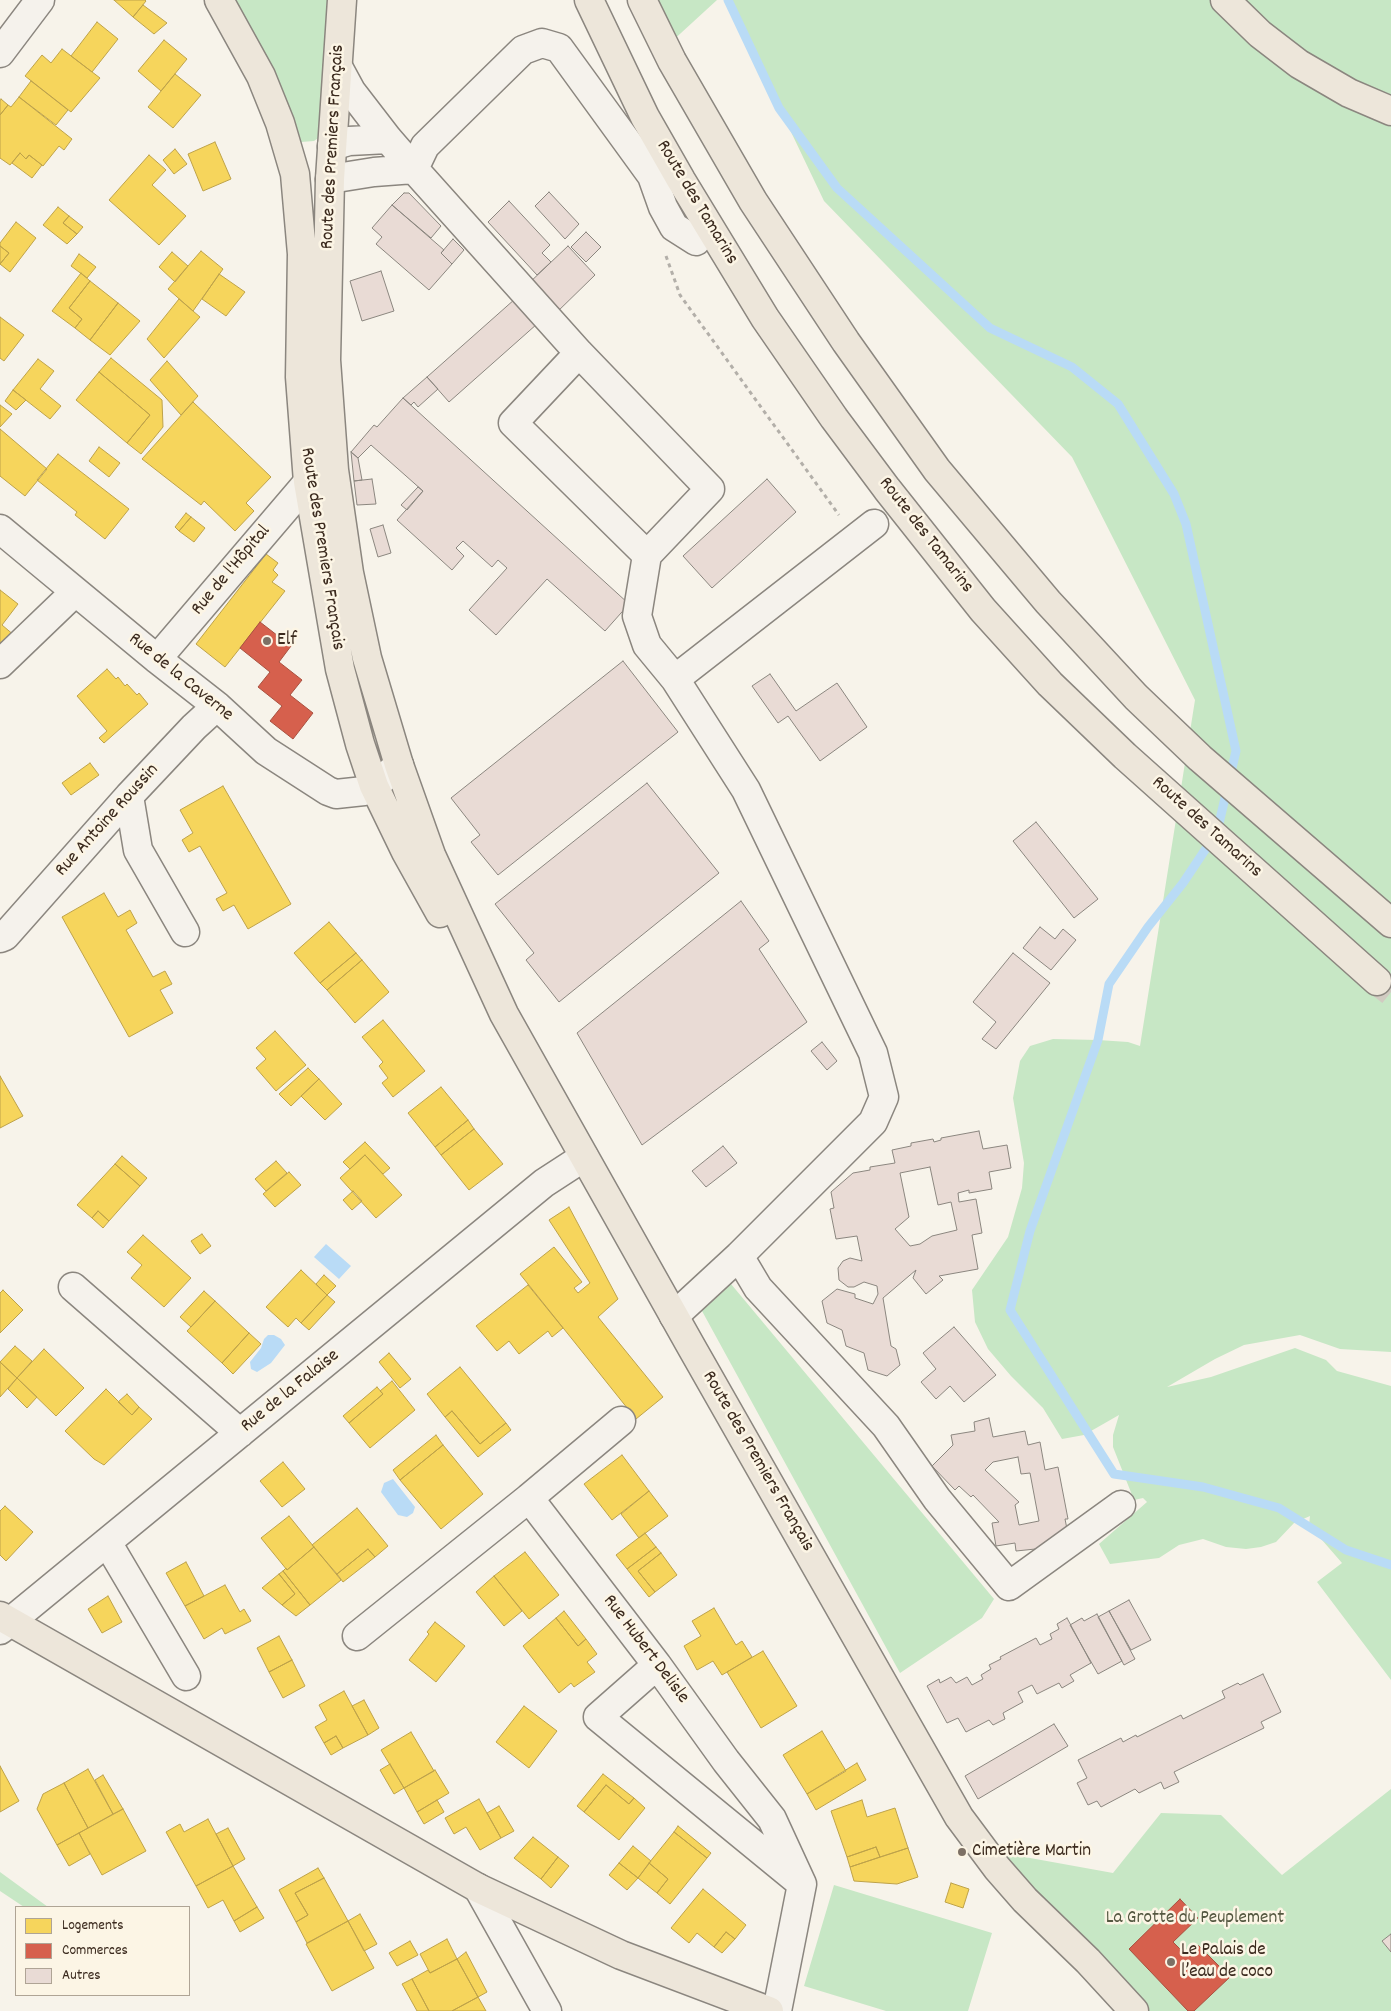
<!DOCTYPE html>
<html>
<head>
<meta charset="utf-8">
<style>
  body { margin:0 }
  #map { position:relative; width:1391px; height:2011px; overflow:hidden; background:#f7f3ea; font-family:Dekko,sans-serif }
  canvas { display:block }
  .legend { position:absolute; left:15px; top:1906px; width:175px; height:90px; box-sizing:border-box; background:#fcf5e5; border:1px solid #afa495; margin:0; padding:6px 9px; list-style:none; font-size:15px; color:#3b2a1e }
  .legend li { display:flex; align-items:center; gap:10px; height:25px }
  .legend b { width:25px; border:1px solid #afa495 }
</style>
</head>
<body>
<div id="map">
<canvas width="1391" height="2011"></canvas>
<ul class="legend">
<li><b style="height:14px;background:#f6d55c"></b>Logements</li>
<li><b style="height:14px;background:#d6604d"></b>Commerces</li>
<li><b style="height:14px;background:#e9dbd5"></b>Autres</li>
</ul>
</div>
<script>
const ctx = document.querySelector('canvas').getContext('2d');
ctx.lineJoin = 'round';
function paint(path, color) {
  ctx.fillStyle = color;
  ctx.fill(path, 'evenodd');
}
function toPath(rows) {
  const path = new Path2D();
  for (const r of rows) {
    path.moveTo(r[0], r[1]);
    for (let i = 2; i < r.length; i += 2) path.lineTo(r[i], r[i + 1]);
  }
  return path;
}
function strokePath(path, color, width, dash) {
  ctx.strokeStyle = color;
  ctx.lineWidth = width;
  ctx.lineCap = dash ? 'butt' : 'round';
  ctx.setLineDash(dash || []);
  ctx.stroke(path);
}
function write(font, color, halo, rows, align = 'center') {
  ctx.font = font + ' Dekko,sans-serif';
  ctx.lineWidth = 5;
  ctx.setLineDash([]);
  ctx.textBaseline = 'middle';
  ctx.strokeStyle = halo;
  ctx.fillStyle = color;
  for (const [text, x, y, turn = 0] of rows) {
    ctx.save();
    ctx.translate(x, y);
    ctx.rotate((+turn || 0) * Math.PI / 180);
    ctx.textAlign = isNaN(turn) ? turn : align;
    if (halo) ctx.strokeText(text, 0, 0);
    ctx.fillText(text, 0, 0);
    ctx.restore();
  }
}
paint(toPath([
  [229,0,334,0,321,136,314,141,301,142,297,139],
  [631,0,717,0,669,44],
  [728,0,1391,0,1391,1352,1340,1349,1300,1335,1244,1345,1215,1359,1167,1387,1211,1377,1295,1348,1326,1360,1337,1371,1391,1386,1391,1680,1317,1582,1342,1563,1309,1525,1310,1516,1294,1523,1276,1542,1261,1547,1246,1549,1226,1547,1203,1539,1179,1545,1159,1558,1110,1564,1099,1544,1147,1502,1143,1498,1134,1500,1113,1447,1113,1435,1119,1415,1084,1435,1062,1439,1043,1408,1011,1376,988,1349,975,1322,972,1290,1008,1237,1022,1188,1024,1163,1013,1098,1020,1061,1030,1046,1053,1039,1098,1040,1128,1042,1140,1046,1195,700,1072,457,824,201],
  [731,1284,994,1599,982,1618,900,1673,702,1311],
  [1391,1789,1391,2011,1136,2011,997,1868,1008,1854,1113,1873,1161,1813,1221,1815,1282,1875],
  [0,1872,48,1907,24,1907,0,1891],
  [834,1885,992,1933,968,2011,886,2011,804,1986]
]), '#c7e7c5');
paint(toPath([
  [326,1244,351,1266,339,1279,314,1257],
  [268,1335,274,1335,281,1339,285,1345,271,1363,257,1372,251,1369,250,1362,261,1348,264,1339],
  [393,1479,415,1507,413,1513,407,1517,398,1515,381,1492,384,1483]
]), '#b9dbf6');
const homes = toPath([
  [114,0,145,0,146,1,133,17,114,0],
  [143,5,167,23,154,34,133,17,143,5],
  [97,22,118,39,92,72,71,56,97,22],
  [164,40,187,59,161,91,138,71,164,40],
  [62,49,100,78,71,112,25,76,42,55,51,63,62,49],
  [175,74,201,95,173,128,148,107,175,74],
  [31,81,68,110,56,125,19,97,31,81],
  [19,97,72,139,64,150,59,146,43,166,29,155,26,159,20,153,10,165,0,158,0,115,8,105,11,107,19,97],
  [1,99,8,105,0,115,0,101,1,99],
  [215,142,231,179,203,191,188,154,215,142],
  [175,149,187,164,174,174,163,160,175,149],
  [20,153,26,159,29,155,42,165,32,178,12,163,20,153],
  [149,155,166,170,152,185,186,216,159,245,109,200,149,155],
  [58,207,69,216,63,223,77,234,67,244,43,225,58,207],
  [69,216,83,227,77,234,63,223,69,216],
  [16,222,36,238,10,272,0,264,9,253,0,246,0,243,16,222],
  [0,246,9,253,0,264,0,246],
  [201,251,223,269,193,311,168,289,201,251],
  [172,252,188,266,175,282,159,267,172,252],
  [79,254,96,267,87,278,71,266,79,254],
  [81,273,90,281,69,308,82,319,75,328,52,311,81,273],
  [219,274,245,292,226,316,202,299,219,274],
  [90,281,118,303,90,340,75,328,82,319,69,308,90,281],
  [179,299,200,317,164,358,147,339,179,299],
  [118,303,140,321,110,355,90,340,118,303],
  [0,317,24,335,4,361,0,358,0,317],
  [111,358,162,400,163,427,141,454,127,443,150,415,99,372,111,358],
  [38,359,54,371,40,389,61,406,50,419,13,390,38,359],
  [167,361,198,396,181,415,150,380,167,361],
  [99,372,150,415,127,443,76,400,99,372],
  [13,390,26,400,16,410,5,401,13,390],
  [193,402,271,477,246,503,254,511,235,531,204,501,201,505,142,459,193,402],
  [0,405,12,414,0,427,0,405],
  [0,429,47,469,25,496,0,476,0,429],
  [99,447,120,463,109,477,89,461,99,447],
  [58,454,129,509,105,539,75,515,77,512,37,480,58,454],
  [186,513,191,517,179,531,175,527,186,513],
  [191,517,205,528,194,542,179,531,191,517],
  [266,554,278,563,273,570,278,575,272,582,285,591,225,667,196,644,266,554],
  [0,590,18,604,2,625,15,636,0,650,0,590],
  [107,669,116,679,118,677,125,686,127,684,137,695,139,693,148,704,104,743,99,738,107,731,77,696,107,669],
  [90,763,99,775,71,795,62,783,90,763],
  [223,786,291,904,248,929,234,905,223,911,216,899,227,893,200,846,189,852,182,840,193,833,180,810,223,786],
  [104,893,118,917,130,910,137,923,126,930,153,977,165,971,172,984,160,990,173,1013,129,1037,62,917,104,893],
  [329,922,356,953,320,983,294,953,329,922],
  [356,953,362,960,327,990,320,983,356,953],
  [362,960,389,992,355,1023,327,990,362,960],
  [383,1020,425,1071,393,1097,382,1083,388,1078,379,1066,383,1062,362,1037,383,1020],
  [275,1031,306,1065,276,1091,256,1068,266,1059,256,1048,275,1031],
  [308,1068,319,1079,291,1106,279,1094,308,1068],
  [0,1076,23,1116,0,1128,0,1076],
  [319,1079,342,1104,325,1120,301,1096,319,1079],
  [441,1087,468,1120,435,1147,408,1113,441,1087],
  [468,1120,474,1129,441,1155,435,1147,468,1120],
  [474,1129,503,1164,469,1190,441,1155,474,1129],
  [365,1142,390,1168,383,1174,365,1155,350,1169,343,1162,365,1142],
  [365,1155,402,1195,376,1218,340,1178,365,1155],
  [122,1156,147,1178,140,1186,115,1164,122,1156],
  [276,1161,287,1173,266,1191,255,1179,276,1161],
  [115,1164,140,1186,109,1221,98,1211,92,1218,77,1205,115,1164],
  [289,1172,301,1185,275,1207,263,1194,289,1172],
  [353,1191,362,1201,352,1210,343,1200,353,1191],
  [569,1207,618,1299,598,1317,663,1397,636,1419,520,1274,554,1247,582,1282,574,1288,578,1293,590,1283,549,1220,569,1207],
  [98,1211,109,1221,103,1228,92,1218,98,1211],
  [202,1234,211,1246,200,1254,191,1241,202,1234],
  [143,1235,191,1278,164,1307,131,1278,142,1265,127,1252,143,1235],
  [301,1270,327,1295,301,1323,296,1318,288,1327,266,1307,301,1270],
  [324,1275,336,1286,327,1295,316,1284,324,1275],
  [528,1285,563,1328,552,1337,548,1331,519,1354,509,1341,497,1351,476,1326,528,1285],
  [3,1290,23,1310,0,1333,0,1293,3,1290],
  [204,1291,215,1301,191,1327,180,1317,204,1291],
  [327,1295,335,1302,309,1330,301,1323,327,1295],
  [215,1301,249,1333,222,1363,187,1331,215,1301],
  [249,1333,261,1344,233,1374,222,1363,249,1333],
  [15,1346,32,1361,17,1378,0,1362,15,1346],
  [44,1349,84,1388,56,1416,17,1378,44,1349],
  [389,1353,411,1379,400,1388,379,1362,389,1353],
  [0,1362,17,1378,0,1397,0,1362],
  [460,1367,506,1423,480,1444,452,1411,445,1417,427,1394,460,1367],
  [17,1378,37,1397,27,1408,8,1389,17,1378],
  [392,1381,415,1410,370,1448,349,1423,383,1394,380,1391,392,1381],
  [377,1387,383,1394,349,1423,343,1416,377,1387],
  [106,1389,132,1415,139,1407,152,1419,104,1465,94,1459,65,1431,106,1389],
  [127,1394,139,1407,132,1415,118,1402,127,1394],
  [452,1411,480,1444,506,1423,511,1430,478,1457,445,1417,452,1411],
  [436,1435,443,1445,400,1480,393,1470,436,1435],
  [443,1445,483,1494,441,1529,400,1480,443,1445],
  [622,1455,649,1491,612,1520,584,1484,622,1455],
  [283,1462,305,1489,282,1507,260,1481,283,1462],
  [649,1491,668,1516,639,1538,621,1514,649,1491],
  [5,1506,33,1532,6,1561,0,1555,0,1511,5,1506],
  [357,1508,388,1546,375,1557,368,1549,337,1574,312,1545,357,1508],
  [289,1516,314,1547,287,1570,261,1538,289,1516],
  [645,1533,656,1547,627,1569,616,1555,645,1533],
  [314,1547,341,1580,310,1605,283,1571,286,1568,287,1570,314,1547],
  [656,1547,661,1553,638,1571,655,1592,649,1597,627,1569,656,1547],
  [368,1549,375,1557,343,1582,337,1574,368,1549],
  [525,1552,559,1595,529,1619,494,1576,525,1552],
  [661,1553,677,1575,655,1592,638,1571,661,1553],
  [186,1562,204,1596,185,1606,166,1573,186,1562],
  [283,1571,310,1605,296,1616,282,1605,295,1594,279,1574,283,1571],
  [279,1574,295,1594,282,1605,262,1588,279,1574],
  [494,1576,522,1611,504,1626,476,1592,494,1576],
  [225,1585,240,1612,244,1609,251,1621,225,1634,222,1628,204,1639,185,1606,225,1585],
  [108,1596,122,1622,102,1633,88,1609,108,1596],
  [714,1608,736,1645,742,1641,752,1657,722,1675,713,1661,697,1670,684,1646,701,1636,692,1621,714,1608],
  [564,1611,586,1639,578,1646,556,1618,564,1611],
  [556,1618,578,1646,586,1639,597,1654,587,1662,595,1672,574,1687,571,1683,559,1693,523,1646,556,1618],
  [435,1622,465,1646,436,1682,409,1660,429,1634,427,1632,435,1622],
  [279,1636,292,1660,269,1672,257,1648,279,1636],
  [763,1651,797,1706,761,1728,727,1672,763,1651],
  [292,1660,305,1686,283,1698,269,1672,292,1660],
  [344,1691,368,1735,343,1748,336,1736,324,1743,315,1727,327,1720,319,1705,344,1691],
  [364,1700,379,1728,368,1735,352,1706,364,1700],
  [524,1706,557,1731,529,1768,496,1742,524,1706],
  [822,1731,846,1771,807,1794,783,1755,822,1731],
  [411,1732,434,1771,404,1788,381,1750,411,1732],
  [336,1736,343,1748,331,1755,324,1743,336,1736],
  [857,1763,866,1780,816,1810,807,1794,857,1763],
  [390,1764,404,1788,394,1794,380,1770,390,1764],
  [0,1766,19,1801,0,1812,0,1766],
  [88,1769,113,1814,88,1828,64,1783,88,1769],
  [435,1770,449,1793,417,1812,404,1788,435,1770],
  [603,1774,634,1798,629,1804,606,1785,584,1812,577,1806,603,1774],
  [103,1775,123,1809,113,1814,95,1780,103,1775],
  [64,1783,88,1828,57,1845,37,1809,43,1794,64,1783],
  [606,1785,629,1804,634,1798,645,1808,619,1840,584,1812,606,1785],
  [479,1799,501,1838,480,1850,466,1827,454,1834,445,1818,479,1799],
  [437,1800,444,1812,424,1824,417,1812,437,1800],
  [862,1800,867,1817,895,1808,908,1848,880,1857,876,1847,847,1857,831,1811,862,1800],
  [499,1806,514,1831,501,1838,487,1813,499,1806],
  [123,1809,146,1851,102,1875,79,1833,123,1809],
  [208,1819,233,1866,196,1886,166,1832,180,1824,184,1832,208,1819],
  [678,1826,711,1853,707,1858,674,1832,678,1826],
  [228,1828,245,1859,233,1866,216,1834,228,1828],
  [674,1832,707,1858,670,1904,657,1893,668,1879,649,1863,674,1832],
  [79,1833,90,1854,69,1866,57,1845,79,1833],
  [533,1837,558,1857,541,1879,514,1858,533,1837],
  [633,1846,651,1861,638,1878,619,1863,633,1846],
  [876,1847,880,1857,850,1867,847,1857,876,1847],
  [908,1848,918,1877,897,1884,854,1881,850,1867,908,1848],
  [558,1857,569,1866,551,1888,541,1879,558,1857],
  [619,1863,638,1878,627,1890,609,1875,619,1863],
  [649,1863,668,1879,657,1893,638,1878,649,1863],
  [233,1866,257,1907,234,1921,223,1900,208,1908,196,1886,233,1866],
  [318,1868,324,1878,295,1893,308,1915,296,1922,279,1890,318,1868],
  [324,1878,348,1921,307,1943,296,1922,308,1915,295,1893,324,1878],
  [951,1883,969,1889,963,1908,945,1902,951,1883],
  [703,1889,746,1925,735,1939,726,1932,714,1947,697,1933,689,1943,671,1928,703,1889],
  [257,1907,264,1918,240,1932,234,1921,257,1907],
  [360,1914,377,1944,364,1951,348,1921,360,1914],
  [348,1921,374,1968,332,1991,306,1944,348,1921],
  [726,1932,735,1939,722,1953,714,1947,726,1932],
  [447,1939,457,1959,430,1973,420,1954,447,1939],
  [410,1941,418,1955,397,1966,389,1953,410,1941],
  [466,1952,487,1992,478,1997,457,1959,466,1952],
  [457,1959,478,1997,452,2011,429,2011,412,1979,428,1970,430,1973,457,1959],
  [412,1979,429,2011,417,2011,402,1984,412,1979],
  [478,1997,486,2011,452,2011,478,1997]
]);
paint(homes, '#f6d55c');
strokePath(homes, '#bea249', 1);
const shops = toPath([
  [260,622,291,646,279,662,302,680,290,695,313,713,293,739,270,721,282,706,258,687,270,672,240,648,260,622],
  [1180,1899,1198,1918,1173,1942,1187,1956,1198,1945,1230,1977,1194,2011,1188,2011,1129,1949,1180,1899]
]);
paint(shops, '#d6604d');
strokePath(shops, '#a8503f', 1);
strokePath(toPath([
  [728,0,779,108,837,188,990,328,1072,367,1118,404,1174,494,1186,524,1236,751,1217,832,1183,883,1148,927,1109,984,1098,1040,1030,1231,1010,1310,1114,1474,1203,1487,1279,1508,1346,1550,1391,1565]
]), '#b9dbf6', 9);
const building = toPath([
  [549,192,579,224,565,239,535,206,549,192],
  [404,193,409,193,441,226,431,238,392,205,404,193],
  [509,201,550,245,542,253,551,262,537,275,488,222,509,201],
  [392,205,444,250,441,253,452,264,429,290,376,244,382,237,372,228,392,205],
  [586,232,601,247,586,262,571,247,586,232],
  [453,239,464,250,452,264,441,253,453,239],
  [568,246,595,275,554,315,527,285,568,246],
  [381,271,394,311,362,321,350,281,381,271],
  [515,299,537,324,449,402,427,377,515,299],
  [427,377,438,389,418,407,414,402,411,405,403,398,427,377],
  [403,398,629,604,605,631,547,579,496,635,469,610,507,568,498,560,492,567,463,541,456,548,464,556,452,570,397,520,423,491,371,445,358,458,351,452,374,425,377,427,403,398],
  [351,452,358,458,362,480,354,481,351,452],
  [372,479,376,504,357,505,354,481,372,479],
  [767,479,796,512,712,588,683,556,767,479],
  [418,487,423,491,407,510,401,505,418,487],
  [383,525,391,553,378,557,370,529,383,525],
  [623,661,678,732,498,875,471,842,480,835,451,798,623,661],
  [770,674,796,711,837,683,867,727,820,761,788,716,778,723,752,686,770,674],
  [647,783,719,873,559,1002,526,960,534,953,495,904,647,783],
  [1036,822,1098,899,1074,918,1013,841,1036,822],
  [741,901,769,941,759,949,807,1022,642,1145,577,1033,741,901],
  [1040,927,1055,939,1063,929,1076,940,1051,970,1023,948,1040,927],
  [1013,953,1050,983,996,1049,982,1039,996,1022,973,1002,1013,953],
  [822,1042,837,1061,827,1070,811,1051,822,1042],
  [979,1131,983,1149,1007,1145,1011,1168,989,1172,992,1189,969,1193,969,1190,958,1193,959,1202,976,1199,982,1233,972,1235,978,1269,939,1276,943,1280,926,1294,913,1278,916,1270,883,1298,891,1346,896,1349,900,1365,887,1376,868,1370,864,1353,846,1346,842,1330,827,1323,822,1301,837,1289,855,1294,855,1298,873,1304,878,1294,877,1286,864,1282,854,1287,848,1287,839,1280,838,1268,843,1261,850,1258,862,1261,857,1236,836,1239,830,1209,834,1208,831,1192,853,1173,870,1170,870,1167,895,1163,892,1150,911,1146,911,1143,933,1139,934,1142,941,1140,941,1138,979,1131],
  [930,1167,938,1205,951,1202,957,1230,932,1236,920,1244,910,1246,895,1229,909,1217,900,1173,930,1167],
  [723,1146,737,1163,706,1187,692,1171,723,1146],
  [954,1327,996,1375,964,1402,950,1386,936,1399,921,1382,936,1369,923,1353,954,1327],
  [989,1418,993,1437,1025,1431,1028,1445,1040,1442,1045,1470,1058,1467,1068,1519,1065,1519,1068,1534,1053,1537,1055,1547,1016,1551,1015,1543,996,1546,992,1523,999,1522,973,1495,971,1497,959,1486,955,1490,932,1466,953,1445,951,1435,975,1431,974,1422,989,1418],
  [1018,1457,1021,1474,1030,1473,1039,1521,1019,1525,1015,1505,1019,1502,985,1470,993,1462,1018,1457],
  [1129,1600,1151,1640,1131,1650,1109,1611,1129,1600],
  [1109,1611,1135,1659,1124,1665,1098,1617,1109,1611],
  [1097,1614,1122,1661,1098,1674,1070,1625,1082,1618,1084,1621,1097,1614],
  [1067,1618,1091,1663,1070,1675,1074,1681,1062,1688,1059,1683,1037,1694,1032,1685,1018,1692,1023,1702,1003,1713,1005,1719,993,1725,989,1720,966,1732,958,1718,947,1723,927,1686,939,1679,940,1683,951,1677,956,1683,967,1677,972,1685,983,1679,981,1675,991,1669,989,1665,1001,1659,1000,1657,1036,1638,1040,1645,1052,1639,1050,1634,1059,1629,1057,1624,1067,1618],
  [1263,1674,1281,1712,1261,1722,1264,1728,1174,1772,1179,1782,1164,1789,1161,1782,1139,1793,1135,1789,1101,1807,1097,1801,1088,1805,1077,1783,1087,1778,1078,1760,1121,1738,1123,1742,1136,1735,1137,1737,1181,1715,1183,1719,1225,1698,1222,1691,1238,1683,1240,1685,1263,1674],
  [1054,1724,1068,1746,978,1799,965,1776,1054,1724],
  [1391,1934,1391,1952,1382,1941,1391,1934]
]);
paint(building, '#e9dbd5');
strokePath(building, '#8b867f', 1);
strokePath(toPath([
  [1377,981,1391,992]
]), '#d1cbc1', 28, [28, 14]);
const minor = toPath([
  [0,53,40,0],
  [338,67,351,91,388,139,414,169,579,353,710,489,647,555,513,423,579,353],
  [332,146,349,141,388,139],
  [414,169,425,146,523,50,542,43,559,48,652,176,663,207,674,227,696,241],
  [330,179,374,172,414,169],
  [0,529,157,659,217,706,266,751,328,791,336,794,364,791,374,786,399,765],
  [647,555,637,616,647,645,675,679,746,790,873,1053,884,1097,873,1122,739,1256,674,1316],
  [157,659,308,482],
  [0,664,75,592],
  [675,679,874,524],
  [129,796,138,850,185,932],
  [0,938,5,936,129,796,194,727,217,706],
  [739,1256,758,1288,886,1426,937,1499,1009,1586,1121,1505],
  [73,1287,240,1433],
  [529,1498,621,1421],
  [107,1542,186,1676],
  [0,1630,544,1183,584,1157],
  [357,1636,529,1498,657,1665,726,1761,772,1819,802,1884,777,2011],
  [657,1665,598,1717,797,1880],
  [478,1888,547,2011]
]);
const major = toPath([
  [219,0,261,76,280,123,295,174,302,254,300,377,308,482,340,669,360,744,374,786,406,852,440,913],
  [342,0,330,179,326,360,334,470,349,573,367,658,399,765,431,855,504,1014,692,1348,959,1817,997,1868,1025,1900,1088,1961,1134,2011],
  [1225,0,1260,34,1299,64,1349,93,1391,111],
  [0,1616,478,1888,621,1955,769,2011]
]);
const highway = toPath([
  [589,0,645,117,681,180,765,318,834,418,887,489,983,610,1050,684,1125,756,1377,981],
  [642,0,672,61,753,201,846,342,937,470,1048,602,1136,697,1200,758,1391,923]
]);
strokePath(minor, '#8b867f', 31);
strokePath(major, '#8b867f', 31);
strokePath(highway, '#8b867f', 31);
strokePath(toPath([
  [666,256,680,295,839,515]
]), '#b3afa9', 3, [4, 4]);
strokePath(minor, '#f5f2ec', 28);
strokePath(major, '#ede6da', 28);
strokePath(highway, '#ede6da', 28);
for (const [x, y, r, color] of [
  [267,641,5,"#7d7065"],
  [962,1852,5,"#7d7065"],
  [1171,1962,5,"#7d7065"]
]) {
  const dot = new Path2D();
  dot.arc(x, y, r, 0, 2 * Math.PI);
  ctx.fillStyle = color;
  ctx.fill(dot);
  strokePath(dot, '#fcf5e5', 2);
}
write('19px', '#3b2a1e', '#fcf5e5', [
  ["Route des Premiers Français",334,147,-87],
  ["Route des Tamarins",696,203,59],
  ["Route des Tamarins",925,536,52],
  ["Route des Premiers Français",321,549,81],
  ["Rue de l'Hôpital",232,571,-50],
  ["Rue de la Caverne",180,678,39],
  ["Rue Antoine Roussin",108,821,-48],
  ["Route des Tamarins",1206,828,42],
  ["Rue de la Falaise",291,1392,-39],
  ["Route des Premiers Français",757,1462,60],
  ["Rue Hubert Delisle",645,1650,53]
]);
write('19px', '#3b2a1e', '#fcf5e5', [
  ["Elf",277,641],
  ["Cimetière Martin",972,1852],
  ["Le Palais de",1181,1951],
  ["l’eau de coco",1181,1973]
], 'left');
write('19px', '#545740', '#fcf5e5', [
  ["La Grotte du Peuplement",1195,1919]
]);
</script>
</body>
</html>
